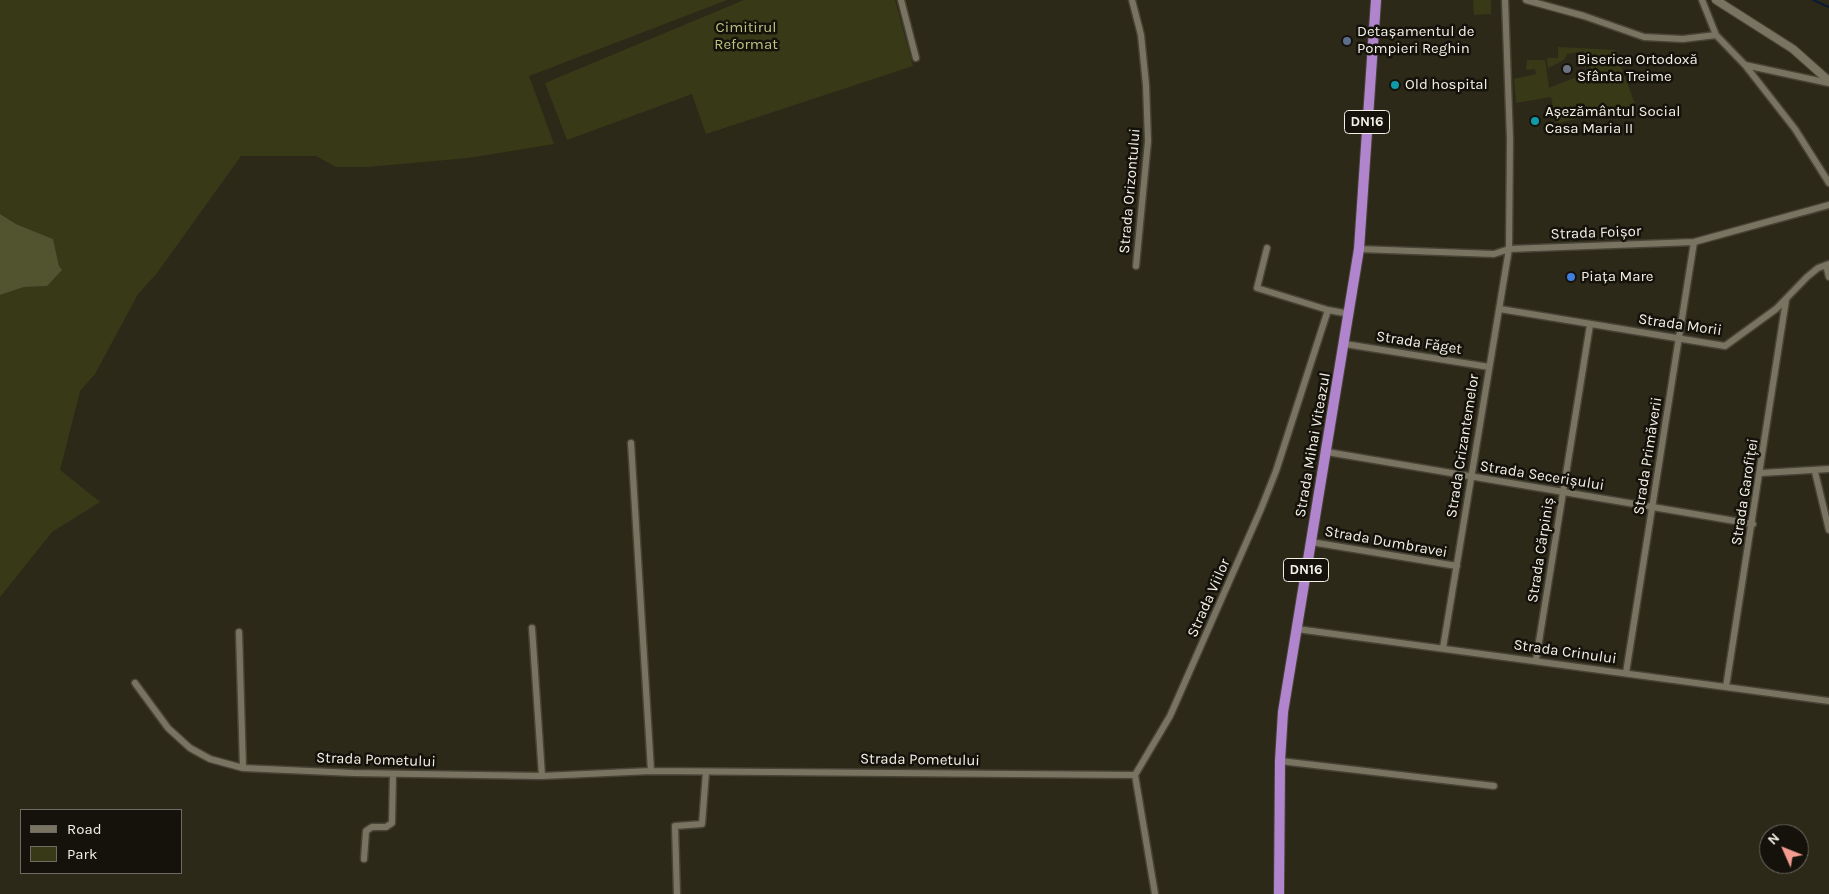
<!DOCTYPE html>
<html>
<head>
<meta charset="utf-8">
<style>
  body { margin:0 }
  #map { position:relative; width:1829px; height:894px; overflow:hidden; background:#2d2919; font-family:Karla,sans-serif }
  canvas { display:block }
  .legend { position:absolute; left:20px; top:809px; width:162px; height:65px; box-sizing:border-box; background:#14120b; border:1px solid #6d6b63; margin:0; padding:6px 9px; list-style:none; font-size:15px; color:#f3f0e6 }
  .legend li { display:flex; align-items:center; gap:10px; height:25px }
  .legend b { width:25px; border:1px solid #6d6b63 }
  .north { position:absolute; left:1759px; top:824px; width:50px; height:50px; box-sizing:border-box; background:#14120b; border:1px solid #6d6b63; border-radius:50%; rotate:314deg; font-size:14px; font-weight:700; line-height:20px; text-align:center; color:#f3f0e6 }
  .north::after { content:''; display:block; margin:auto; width:18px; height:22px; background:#f59c91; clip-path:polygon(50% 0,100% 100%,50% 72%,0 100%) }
</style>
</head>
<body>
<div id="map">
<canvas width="1829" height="894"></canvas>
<ul class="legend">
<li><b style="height:6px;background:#797462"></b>Road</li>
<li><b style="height:14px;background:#383a17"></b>Park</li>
</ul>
<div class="north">N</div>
</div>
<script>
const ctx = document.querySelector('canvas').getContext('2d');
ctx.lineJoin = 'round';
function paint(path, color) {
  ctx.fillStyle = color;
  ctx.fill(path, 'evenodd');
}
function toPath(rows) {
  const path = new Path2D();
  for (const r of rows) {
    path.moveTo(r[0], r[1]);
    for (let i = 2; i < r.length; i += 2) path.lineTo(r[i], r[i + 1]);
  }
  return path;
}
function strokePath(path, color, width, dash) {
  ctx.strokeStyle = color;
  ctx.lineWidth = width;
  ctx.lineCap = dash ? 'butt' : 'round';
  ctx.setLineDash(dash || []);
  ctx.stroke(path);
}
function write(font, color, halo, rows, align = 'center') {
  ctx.font = font + ' Karla,sans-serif';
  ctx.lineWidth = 5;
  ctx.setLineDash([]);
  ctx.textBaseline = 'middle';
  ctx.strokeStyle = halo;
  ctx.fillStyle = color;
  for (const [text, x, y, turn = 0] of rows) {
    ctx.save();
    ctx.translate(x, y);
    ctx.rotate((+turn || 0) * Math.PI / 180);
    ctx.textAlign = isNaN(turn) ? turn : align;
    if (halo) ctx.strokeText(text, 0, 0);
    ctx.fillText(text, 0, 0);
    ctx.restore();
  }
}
paint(toPath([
  [0,0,727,0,529,76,554,144,468,158,367,167,336,167,316,156,241,156,157,273,138,294,95,374,80,391,60,470,100,502,52,532,0,597,0,295,24,287,47,286,59,266,53,239,16,224,0,214],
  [744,0,895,0,913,66,706,134,692,94,567,140,545,83],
  [1473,0,1491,0,1491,14,1474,15],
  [1558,47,1615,50,1636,107,1557,123,1551,97,1516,103,1514,79,1536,74,1535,69,1526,70,1527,60,1545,60,1549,88,1591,71,1589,59,1586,59,1584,51,1567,54,1564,60,1548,68,1547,58,1558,58]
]), '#383a17');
paint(toPath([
  [0,214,16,224,53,239,59,266,62,270,47,286,24,287,0,295]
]), '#51542e');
strokePath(toPath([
  [1813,0,1829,7]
]), '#0a1934', 2);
const minor = toPath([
  [901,0,916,58],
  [1132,0,1141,35,1146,85,1148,141,1136,266],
  [1526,0,1584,16,1644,37,1683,39,1716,35],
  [1702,0,1716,35,1745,65,1795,129,1829,183],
  [1745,65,1829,83],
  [1267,248,1257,288,1328,310],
  [1359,249,1494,254,1509,249,1694,242,1829,205],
  [1826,265,1829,277],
  [1500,309,1725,346,1776,309,1807,277,1818,268,1829,264],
  [1345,344,1489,367],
  [631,443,651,771],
  [1327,452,1753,524],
  [1815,472,1829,530],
  [1761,473,1829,469],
  [1311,542,1457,566],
  [532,628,542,776],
  [1297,629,1829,701],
  [239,632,243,768],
  [1443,648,1509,249,1510,139,1505,0],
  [1536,660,1590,325],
  [1626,673,1694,242],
  [135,683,168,728,190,748,210,759,243,768,353,773,542,776,651,771,1135,775],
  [1726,687,1786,300],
  [1280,761,1494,786],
  [364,859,366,831,372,827,386,827,392,823,393,774],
  [677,894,675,826,702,824,706,772],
  [1155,894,1135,775,1170,716,1261,509,1276,471,1328,310,1350,314]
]);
const tertiary = toPath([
  [1716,0,1793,49,1829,81]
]);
const trunk = toPath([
  [1279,894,1280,761,1283,712,1359,249,1376,0]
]);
strokePath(minor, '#474336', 9);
strokePath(tertiary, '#474336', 10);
strokePath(trunk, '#474336', 12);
strokePath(minor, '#797462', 6);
strokePath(tertiary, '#797462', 8);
strokePath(trunk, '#b185ce', 10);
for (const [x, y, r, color] of [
  [1347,41,5,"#5c6f8a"],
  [1567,69,5,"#6b7280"],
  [1395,85,5,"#0f9aa8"],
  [1535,121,5,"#0f9aa8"],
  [1571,277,5,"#3f7fe0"]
]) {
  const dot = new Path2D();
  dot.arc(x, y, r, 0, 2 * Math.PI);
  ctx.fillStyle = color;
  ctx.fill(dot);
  strokePath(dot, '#14120b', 2);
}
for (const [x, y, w] of [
  [1367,122,45],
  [1306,570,45]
]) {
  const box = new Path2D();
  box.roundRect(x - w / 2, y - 11.5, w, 23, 4);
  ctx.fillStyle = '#14120b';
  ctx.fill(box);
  strokePath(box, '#f3f0e6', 1);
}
write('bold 14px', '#f3f0e6', null, [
  ["DN16",1367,122],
  ["DN16",1306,570]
]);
write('15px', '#bec482', '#14120b', [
  ["Cimitirul",746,28],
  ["Reformat",746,45]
]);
write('15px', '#f3f0e6', '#14120b', [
  ["Detașamentul de",1357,32],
  ["Pompieri Reghin",1357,49],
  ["Biserica Ortodoxă",1577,60],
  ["Sfânta Treime",1577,77],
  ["Old hospital",1405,85],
  ["Așezământul Social",1545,112],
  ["Casa Maria II",1545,129],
  ["Piața Mare",1581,277]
], 'left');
write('15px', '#f3f0e6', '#14120b', [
  ["Strada Orizontului",1130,191,-85],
  ["Strada Foișor",1596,233,-2],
  ["Strada Morii",1680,325,8],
  ["Strada Făget",1419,343,9],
  ["Strada Mihai Viteazul",1313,445,-80],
  ["Strada Crizantemelor",1463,446,-81],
  ["Strada Primăverii",1648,456,-81],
  ["Strada Secerișului",1542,476,9],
  ["Strada Garofiței",1745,492,-81],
  ["Strada Dumbravei",1386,542,10],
  ["Strada Cărpiniș",1541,550,-81],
  ["Strada Viilor",1209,598,-66],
  ["Strada Crinului",1565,652,8],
  ["Strada Pometului",376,760,2],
  ["Strada Pometului",920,760,1]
]);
</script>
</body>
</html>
